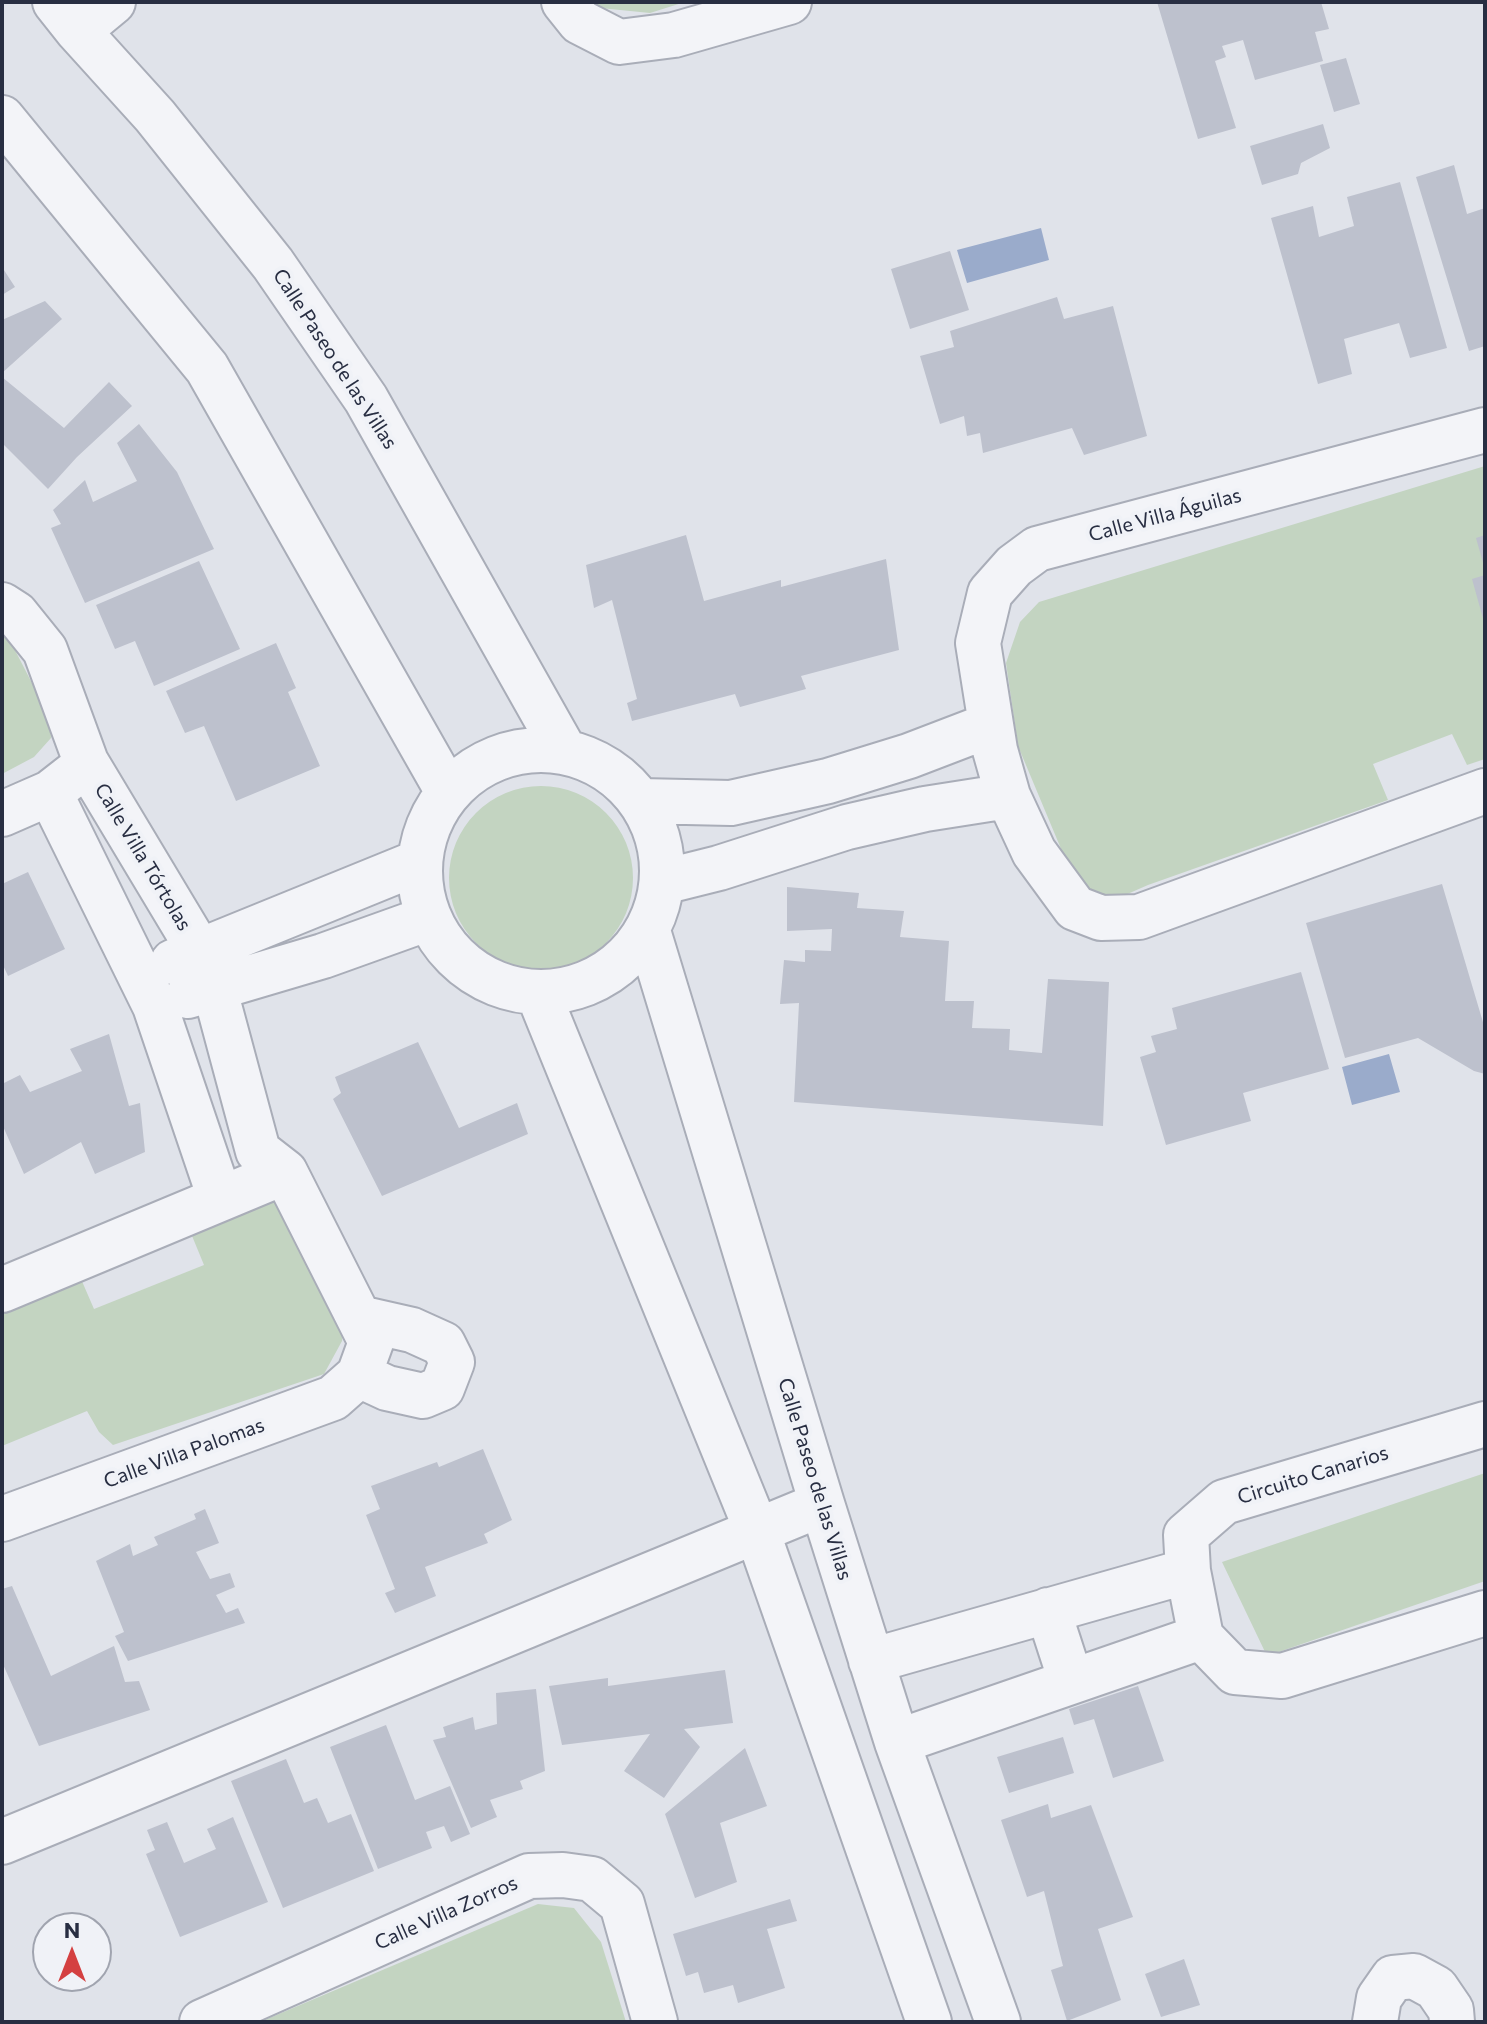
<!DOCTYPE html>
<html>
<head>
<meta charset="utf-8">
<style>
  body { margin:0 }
  #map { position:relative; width:1487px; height:2024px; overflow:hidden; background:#e0e3ea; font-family:Commissioner,sans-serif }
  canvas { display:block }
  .frame { position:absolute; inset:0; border:4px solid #282e42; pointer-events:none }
  .north { position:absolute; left:32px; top:1912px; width:80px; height:80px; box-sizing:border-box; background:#f0f2f7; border:2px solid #a0a4af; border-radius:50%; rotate:0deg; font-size:22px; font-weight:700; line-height:32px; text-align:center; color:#282e42 }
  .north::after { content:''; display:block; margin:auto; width:28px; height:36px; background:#d44041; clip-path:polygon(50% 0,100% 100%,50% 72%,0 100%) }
</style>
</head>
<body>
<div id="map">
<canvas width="1487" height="2024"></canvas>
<div class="frame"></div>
<div class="north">N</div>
</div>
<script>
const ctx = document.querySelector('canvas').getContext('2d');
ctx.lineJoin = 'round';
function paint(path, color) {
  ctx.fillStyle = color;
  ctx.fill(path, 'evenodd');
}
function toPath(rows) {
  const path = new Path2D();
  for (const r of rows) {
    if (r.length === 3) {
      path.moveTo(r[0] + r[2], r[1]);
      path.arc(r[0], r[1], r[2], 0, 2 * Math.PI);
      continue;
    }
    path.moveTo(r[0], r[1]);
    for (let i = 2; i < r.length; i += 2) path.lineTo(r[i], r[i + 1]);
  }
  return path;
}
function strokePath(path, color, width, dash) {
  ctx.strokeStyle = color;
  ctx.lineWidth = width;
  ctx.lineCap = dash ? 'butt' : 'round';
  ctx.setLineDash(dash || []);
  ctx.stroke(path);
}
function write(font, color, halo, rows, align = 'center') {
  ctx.font = font + ' Commissioner,sans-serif';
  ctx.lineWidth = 8;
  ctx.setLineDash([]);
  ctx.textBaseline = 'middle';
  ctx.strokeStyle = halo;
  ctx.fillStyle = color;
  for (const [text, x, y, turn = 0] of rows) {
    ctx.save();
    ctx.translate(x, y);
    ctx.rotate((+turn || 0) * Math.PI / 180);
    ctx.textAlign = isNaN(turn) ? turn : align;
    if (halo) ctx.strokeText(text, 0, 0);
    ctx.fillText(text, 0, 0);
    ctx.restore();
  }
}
paint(toPath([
  [593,2,685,2,650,13,600,8],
  [1485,466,1485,759,1467,765,1452,734,1373,764,1388,800,1148,885,1116,899,1095,898,1077,887,1018,746,1006,663,1020,622,1039,602],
  [2,625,50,718,51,738,34,757,2,774],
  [541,878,92],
  [263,1200,277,1201,344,1325,342,1341,324,1374,113,1445,99,1432,87,1411,2,1446,2,1314,81,1279,94,1309,204,1265,190,1231],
  [1485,1473,1485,1581,1267,1656,1222,1562],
  [538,1904,574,1908,601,1942,626,2022,260,2022]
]), '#c3d4c1');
paint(toPath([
  [1041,228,1049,260,967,283,957,250],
  [1389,1054,1400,1092,1352,1105,1342,1067]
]), '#9aabcb');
paint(toPath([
  [1157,2,1321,2,1329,29,1315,32,1323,61,1255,80,1243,40,1222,46,1226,57,1215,61,1236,128,1198,139],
  [1346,58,1360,104,1334,112,1320,65],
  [1323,124,1330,148,1301,163,1298,174,1262,185,1250,146],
  [1454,165,1467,214,1485,208,1485,346,1469,351,1416,177],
  [1400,182,1447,348,1410,358,1399,323,1344,339,1352,374,1318,384,1271,218,1313,206,1319,237,1354,226,1347,197],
  [950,251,969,310,910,329,891,269],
  [2,267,15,287,2,295],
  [1057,297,1064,319,1113,306,1147,436,1084,455,1072,428,983,453,980,433,967,436,964,416,940,424,920,356,954,347,950,331],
  [45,301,62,319,2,373,2,320],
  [2,377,64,428,109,382,132,406,77,457,48,489,2,443],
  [139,424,177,472,214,549,85,603,51,528,61,524,53,510,85,480,93,502,137,481,117,443],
  [686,535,704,601,781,580,781,587,886,559,899,650,801,676,806,689,740,707,735,694,632,721,627,703,637,699,612,600,594,608,586,565],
  [1485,535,1485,566,1484,566,1476,538],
  [199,561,240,649,154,686,135,641,115,649,96,605],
  [1485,575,1485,622,1484,622,1472,579],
  [276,643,296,688,288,692,320,766,236,801,204,726,185,733,166,691],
  [28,872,65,949,8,976,2,963,2,884],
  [1442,884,1485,1029,1485,1074,1474,1071,1418,1038,1345,1058,1306,923],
  [787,887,859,893,857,908,904,911,900,937,949,941,945,1001,974,1001,972,1028,1010,1029,1009,1050,1042,1053,1048,979,1109,982,1103,1126,794,1102,799,1003,780,1004,784,960,805,962,805,950,831,951,832,929,787,931],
  [1301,972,1329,1069,1243,1093,1251,1121,1166,1145,1140,1057,1156,1052,1151,1036,1177,1029,1172,1008],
  [109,1034,129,1106,140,1103,145,1152,95,1174,81,1142,24,1174,2,1124,2,1084,20,1075,30,1092,82,1071,70,1049],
  [418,1042,459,1128,517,1103,528,1134,382,1196,333,1099,341,1093,335,1077],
  [483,1449,512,1520,484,1534,488,1543,425,1567,436,1596,395,1613,385,1593,395,1589,366,1515,380,1509,371,1486,437,1462,439,1467],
  [205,1509,219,1543,196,1552,210,1579,230,1573,235,1587,216,1595,226,1613,238,1608,245,1623,128,1661,115,1636,124,1632,96,1561,130,1544,133,1556,158,1545,154,1537,196,1519,194,1514],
  [12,1586,51,1676,114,1646,125,1682,139,1681,150,1710,39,1746,2,1662,2,1589],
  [725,1670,733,1723,684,1729,700,1747,664,1798,624,1771,650,1734,562,1745,549,1686,608,1678,608,1686],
  [1138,1686,1164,1761,1113,1778,1094,1719,1074,1725,1069,1709],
  [536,1689,545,1771,520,1781,523,1789,490,1800,497,1817,471,1828,433,1740,446,1737,443,1727,473,1717,475,1730,497,1724,496,1693],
  [386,1725,415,1800,450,1786,470,1834,451,1842,444,1826,426,1832,432,1848,378,1869,330,1747],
  [1063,1737,1074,1773,1009,1793,997,1757],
  [745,1748,767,1806,720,1823,737,1882,695,1898,665,1814],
  [286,1759,304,1803,317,1798,328,1823,351,1814,374,1871,283,1908,231,1781],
  [1048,1804,1051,1818,1091,1805,1133,1917,1098,1929,1121,2000,1067,2021,1051,1970,1063,1966,1044,1891,1027,1897,1001,1820],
  [233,1817,268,1902,180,1937,146,1854,155,1850,147,1830,167,1822,184,1863,216,1849,207,1829],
  [790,1899,797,1921,767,1929,785,1988,738,2003,733,1985,704,1993,698,1972,686,1976,673,1934],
  [1184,1959,1200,2005,1161,2017,1145,1974]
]), '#bdc1cd');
const minor = toPath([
  [55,2,78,31,155,116,273,264,366,399,565,752],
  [564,2,580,22,619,42,674,35,789,2],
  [78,31,113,2],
  [2,118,207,368,448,792],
  [1485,430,1037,549,1014,566,990,593,978,643,995,750,1008,796,1034,852,1075,908,1101,918,1139,917,1485,791],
  [2,605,16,614,45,650,86,762,200,952,214,987,258,1151,285,1172,371,1342,359,1375,333,1398,2,1519],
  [541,871,121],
  [50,793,155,1006,220,1198],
  [641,801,731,803,828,781,909,756,990,725],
  [2,814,50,793,73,775],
  [663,882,719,868,847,827,925,809,1008,796],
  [648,931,822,1504,897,1742,998,2022],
  [173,962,419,862],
  [538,993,757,1531,929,2022],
  [188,996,323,956,429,918],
  [2,1290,285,1172],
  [359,1318,412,1330,443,1344,452,1362,442,1388,423,1396,387,1388,359,1375],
  [1485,1424,1224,1502,1186,1535,1188,1571,1201,1637,1235,1672,1282,1676,1485,1613],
  [1048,1610,1071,1681],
  [871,1661,1188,1571],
  [897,1742,1201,1637],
  [2,1842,822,1504],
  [202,2022,529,1876,563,1875,592,1879,622,1904,655,2022],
  [1375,2022,1379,1998,1393,1978,1414,1976,1436,1988,1451,2010,1452,2022]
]);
strokePath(minor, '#a9adb8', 48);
strokePath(minor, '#f3f4f8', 44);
write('20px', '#282e42', '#f0f2f7', [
  ["Calle Paseo de las Villas",335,359,57],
  ["Calle Villa Águilas",1165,515,-15],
  ["Calle Villa Tórtolas",143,857,59],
  ["Calle Villa Palomas",184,1453,-20],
  ["Circuito Canarios",1313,1475,-17],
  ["Calle Paseo de las Villas",815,1479,73],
  ["Calle Villa Zorros",446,1913,-24]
]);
</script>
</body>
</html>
